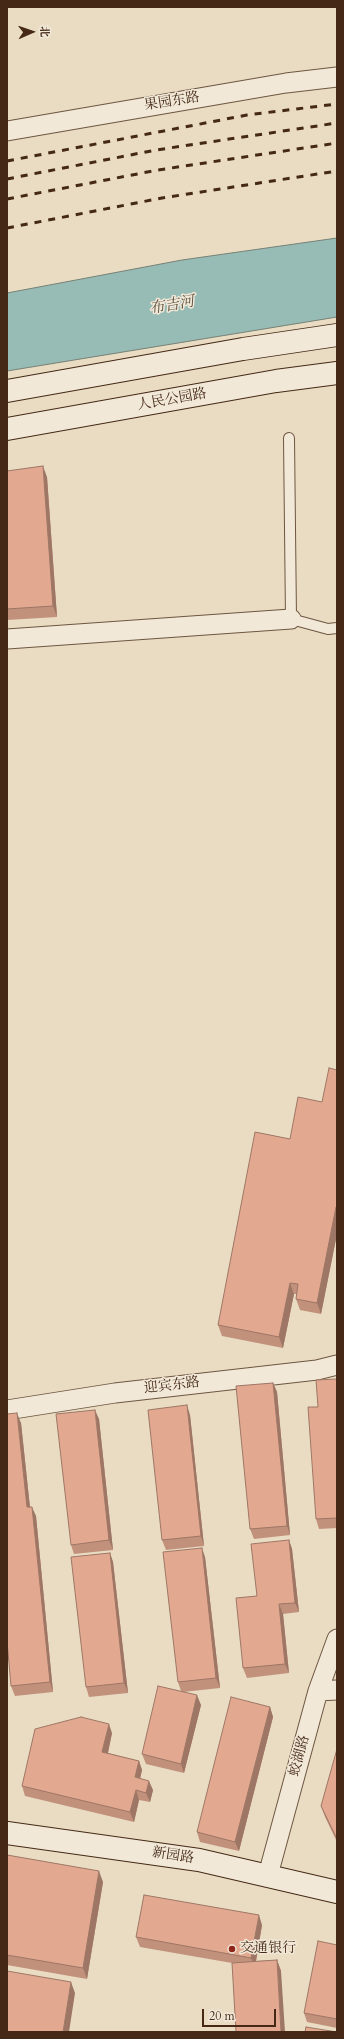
<!DOCTYPE html>
<html>
<head>
<meta charset="utf-8">
<style>
  body { margin:0 }
  #map { position:relative; width:344px; height:2039px; overflow:hidden; background:#e9dcc3; font-family:Cardo,"Noto Serif SC",serif }
  canvas { display:block }
  .frame { position:absolute; inset:0; border:8px solid #452916; pointer-events:none }
  .north { position:absolute; left:12px; top:12px; width:40px; height:40px; -webkit-text-stroke:3px #f1e8d8; paint-order:stroke; rotate:88deg; font-size:11px; font-weight:700; line-height:16px; text-align:center; color:#452916 }
  .north::after { content:''; display:block; margin:auto; width:14px; height:18px; background:#452916; clip-path:polygon(50% 0,100% 100%,50% 72%,0 100%) }
  .scale { position:absolute; left:202px; top:2009px; width:74px; height:18px; box-sizing:border-box; border:2px solid #452916; border-top:0; padding-left:5px; font-size:12px; line-height:14px; white-space:nowrap; color:#452916; -webkit-text-stroke:3px #f1e8d8; paint-order:stroke }
</style>
</head>
<body>
<div id="map">
<canvas width="344" height="2039"></canvas>
<div class="frame"></div>
<div class="north">北</div>
<div class="scale">20 m</div>
</div>
<script>
const ctx = document.querySelector('canvas').getContext('2d');
ctx.lineJoin = 'round';
function paint(path, color) {
  ctx.fillStyle = color;
  ctx.fill(path, 'evenodd');
}
function toPath(rows) {
  const path = new Path2D();
  for (const r of rows) {
    path.moveTo(r[0], r[1]);
    for (let i = 2; i < r.length; i += 2) path.lineTo(r[i], r[i + 1]);
  }
  return path;
}
function strokePath(path, color, width, dash) {
  ctx.strokeStyle = color;
  ctx.lineWidth = width;
  ctx.lineCap = dash ? 'butt' : 'round';
  ctx.setLineDash(dash || []);
  ctx.stroke(path);
}
function write(font, color, halo, rows, align = 'center') {
  ctx.font = font + ' Cardo,"Noto Serif SC",serif';
  ctx.lineWidth = 3;
  ctx.setLineDash([]);
  ctx.textBaseline = 'middle';
  ctx.strokeStyle = halo;
  ctx.fillStyle = color;
  for (const [text, x, y, turn = 0] of rows) {
    ctx.save();
    ctx.translate(x, y);
    ctx.rotate((+turn || 0) * Math.PI / 180);
    ctx.textAlign = isNaN(turn) ? turn : align;
    if (halo) ctx.strokeText(text, 0, 0);
    ctx.fillText(text, 0, 0);
    ctx.restore();
  }
}
const water = toPath([
  [337,238,337,317,7,371,7,293,182,260,337,238]
]);
paint(water, '#97bbb5');
strokePath(water, '#768175', 1);
const lane = toPath([
  [289,438,291,619,328,629,337,628]
]);
const street = toPath([
  [7,131,286,83,337,77],
  [7,639,291,619],
  [7,1410,115,1393,317,1370,337,1365],
  [318,1691,337,1690],
  [268,1875,318,1691,337,1639]
]);
const secondary = toPath([
  [7,391,243,349,337,335],
  [7,429,276,381,337,373],
  [7,1833,199,1860,337,1892]
]);
strokePath(lane, '#6e5641', 12);
strokePath(street, '#6e5641', 21);
strokePath(secondary, '#452916', 24);
strokePath(lane, '#f1e8d8', 10);
strokePath(street, '#f1e8d8', 19);
strokePath(secondary, '#f1e8d8', 22);
strokePath(toPath([
  [7,161,247,115,337,104],
  [7,179,156,150,337,123],
  [7,199,158,170,337,143],
  [7,228,162,198,337,171]
]), '#452916', 3, [7, 7]);
paint(toPath([
  [7,471,47,477,57,617,7,620],
  [337,1070,337,1234,321,1314,300,1310,296,1299,297,1294,294,1294,283,1348,222,1336,218,1325,290,1139,322,1102],
  [337,1379,337,1528,319,1529,316,1519,318,1407],
  [273,1383,277,1392,290,1535,254,1539,250,1529],
  [190,1415,204,1546,166,1550,162,1540],
  [99,1419,113,1550,74,1554,71,1545],
  [21,1423,30,1507,36,1516,53,1692,15,1696,11,1686],
  [289,1540,292,1549,299,1612,283,1614,289,1673,247,1678,243,1668,257,1596],
  [110,1553,113,1562,128,1693,89,1697,86,1687],
  [205,1557,220,1688,183,1692,201,1705,184,1773,146,1764,142,1754,181,1691,178,1682],
  [270,1707,273,1717,239,1851,200,1842,197,1832],
  [112,1733,108,1753,139,1761,142,1770,140,1779,153,1790,150,1802,139,1800,134,1822,25,1796,22,1786],
  [337,1749,337,1842,325,1817,321,1806],
  [7,1855,103,1882,87,1979,7,1965],
  [262,1925,256,1961,277,1960,281,1971,232,1963,140,1947,136,1937],
  [337,1945,337,2028,307,2022,304,2013]
]), '#c2917c');
paint(toPath([
  [43,466,47,477,57,617,53,606],
  [336,1207,337,1210,337,1234,321,1314,317,1303],
  [290,1283,294,1294,283,1348,279,1337],
  [273,1383,277,1392,290,1535,287,1526],
  [187,1405,190,1415,204,1546,201,1536],
  [95,1410,99,1419,113,1550,109,1540],
  [17,1413,21,1423,31,1517,27,1507],
  [32,1507,36,1516,53,1692,50,1682],
  [289,1540,292,1549,299,1612,295,1603],
  [202,1548,205,1557,220,1688,216,1678],
  [110,1553,113,1562,128,1693,124,1683],
  [279,1604,283,1614,289,1673,285,1664],
  [197,1695,201,1705,184,1773,181,1764],
  [270,1707,273,1717,239,1851,235,1842],
  [109,1724,112,1733,106,1762,102,1752],
  [139,1761,142,1770,138,1787,135,1777],
  [149,1781,153,1790,150,1802,146,1793],
  [136,1790,139,1800,134,1822,130,1812],
  [99,1871,103,1882,87,1979,83,1968],
  [259,1915,262,1925,255,1967,251,1958],
  [277,1960,281,1971,285,2032,281,2032],
  [71,1982,75,1993,69,2032,63,2032]
]), '#9e7665');
const building = toPath([
  [43,466,53,606,7,609,7,471,43,466],
  [329,1068,337,1070,337,1208,336,1207,317,1303,296,1299,298,1284,290,1283,279,1337,218,1325,255,1132,290,1139,298,1097,322,1102,329,1068],
  [337,1379,337,1518,316,1519,308,1407,318,1407,316,1380,337,1379],
  [273,1383,287,1526,250,1529,236,1386,273,1383],
  [187,1405,201,1536,162,1540,148,1410,187,1405],
  [95,1410,109,1540,71,1545,56,1414,95,1410],
  [17,1413,27,1507,32,1507,50,1682,11,1686,7,1641,7,1414,17,1413],
  [289,1540,295,1603,279,1604,285,1664,243,1668,236,1598,257,1596,251,1544,289,1540],
  [202,1548,216,1678,178,1682,163,1552,202,1548],
  [110,1553,124,1683,86,1687,71,1557,110,1553],
  [158,1686,197,1695,181,1764,142,1754,158,1686],
  [231,1697,270,1707,235,1842,197,1832,231,1697],
  [81,1717,109,1724,102,1752,139,1761,135,1777,149,1781,146,1793,136,1790,130,1812,22,1786,35,1729,81,1717],
  [337,1749,337,1839,321,1806,337,1749],
  [7,1855,99,1871,83,1968,7,1955,7,1855],
  [144,1895,259,1915,251,1958,136,1937,144,1895],
  [318,1941,337,1945,337,2019,304,2013,318,1941],
  [277,1960,281,2032,236,2032,232,1963,277,1960],
  [7,1971,71,1982,63,2032,7,2032,7,1971],
  [306,2027,337,2032,305,2032,306,2027]
]);
paint(building, '#e2a990');
strokePath(building, '#9e7665', 1);
for (const [x, y, r, color] of [
  [232,1949,4,"#8f2418"]
]) {
  const dot = new Path2D();
  dot.arc(x, y, r, 0, 2 * Math.PI);
  ctx.fillStyle = color;
  ctx.fill(dot);
  strokePath(dot, '#f1e8d8', 1.5);
}
write('14px', '#452916', '#f1e8d8', [
  ["果园东路",172,102,-9],
  ["人民公园路",172,400,-10],
  ["迎宾东路",172,1386,-7],
  ["蛟湖路",300,1756,-75],
  ["新园路",173,1856,9]
]);
write('14px', '#452916', '#f1e8d8', [
  ["交通银行",240,1949]
], 'left');
write('italic 15px', '#5a4e3e', '#f1e8d8', [
  ["布吉河",172,306,-10]
]);
</script>
</body>
</html>
